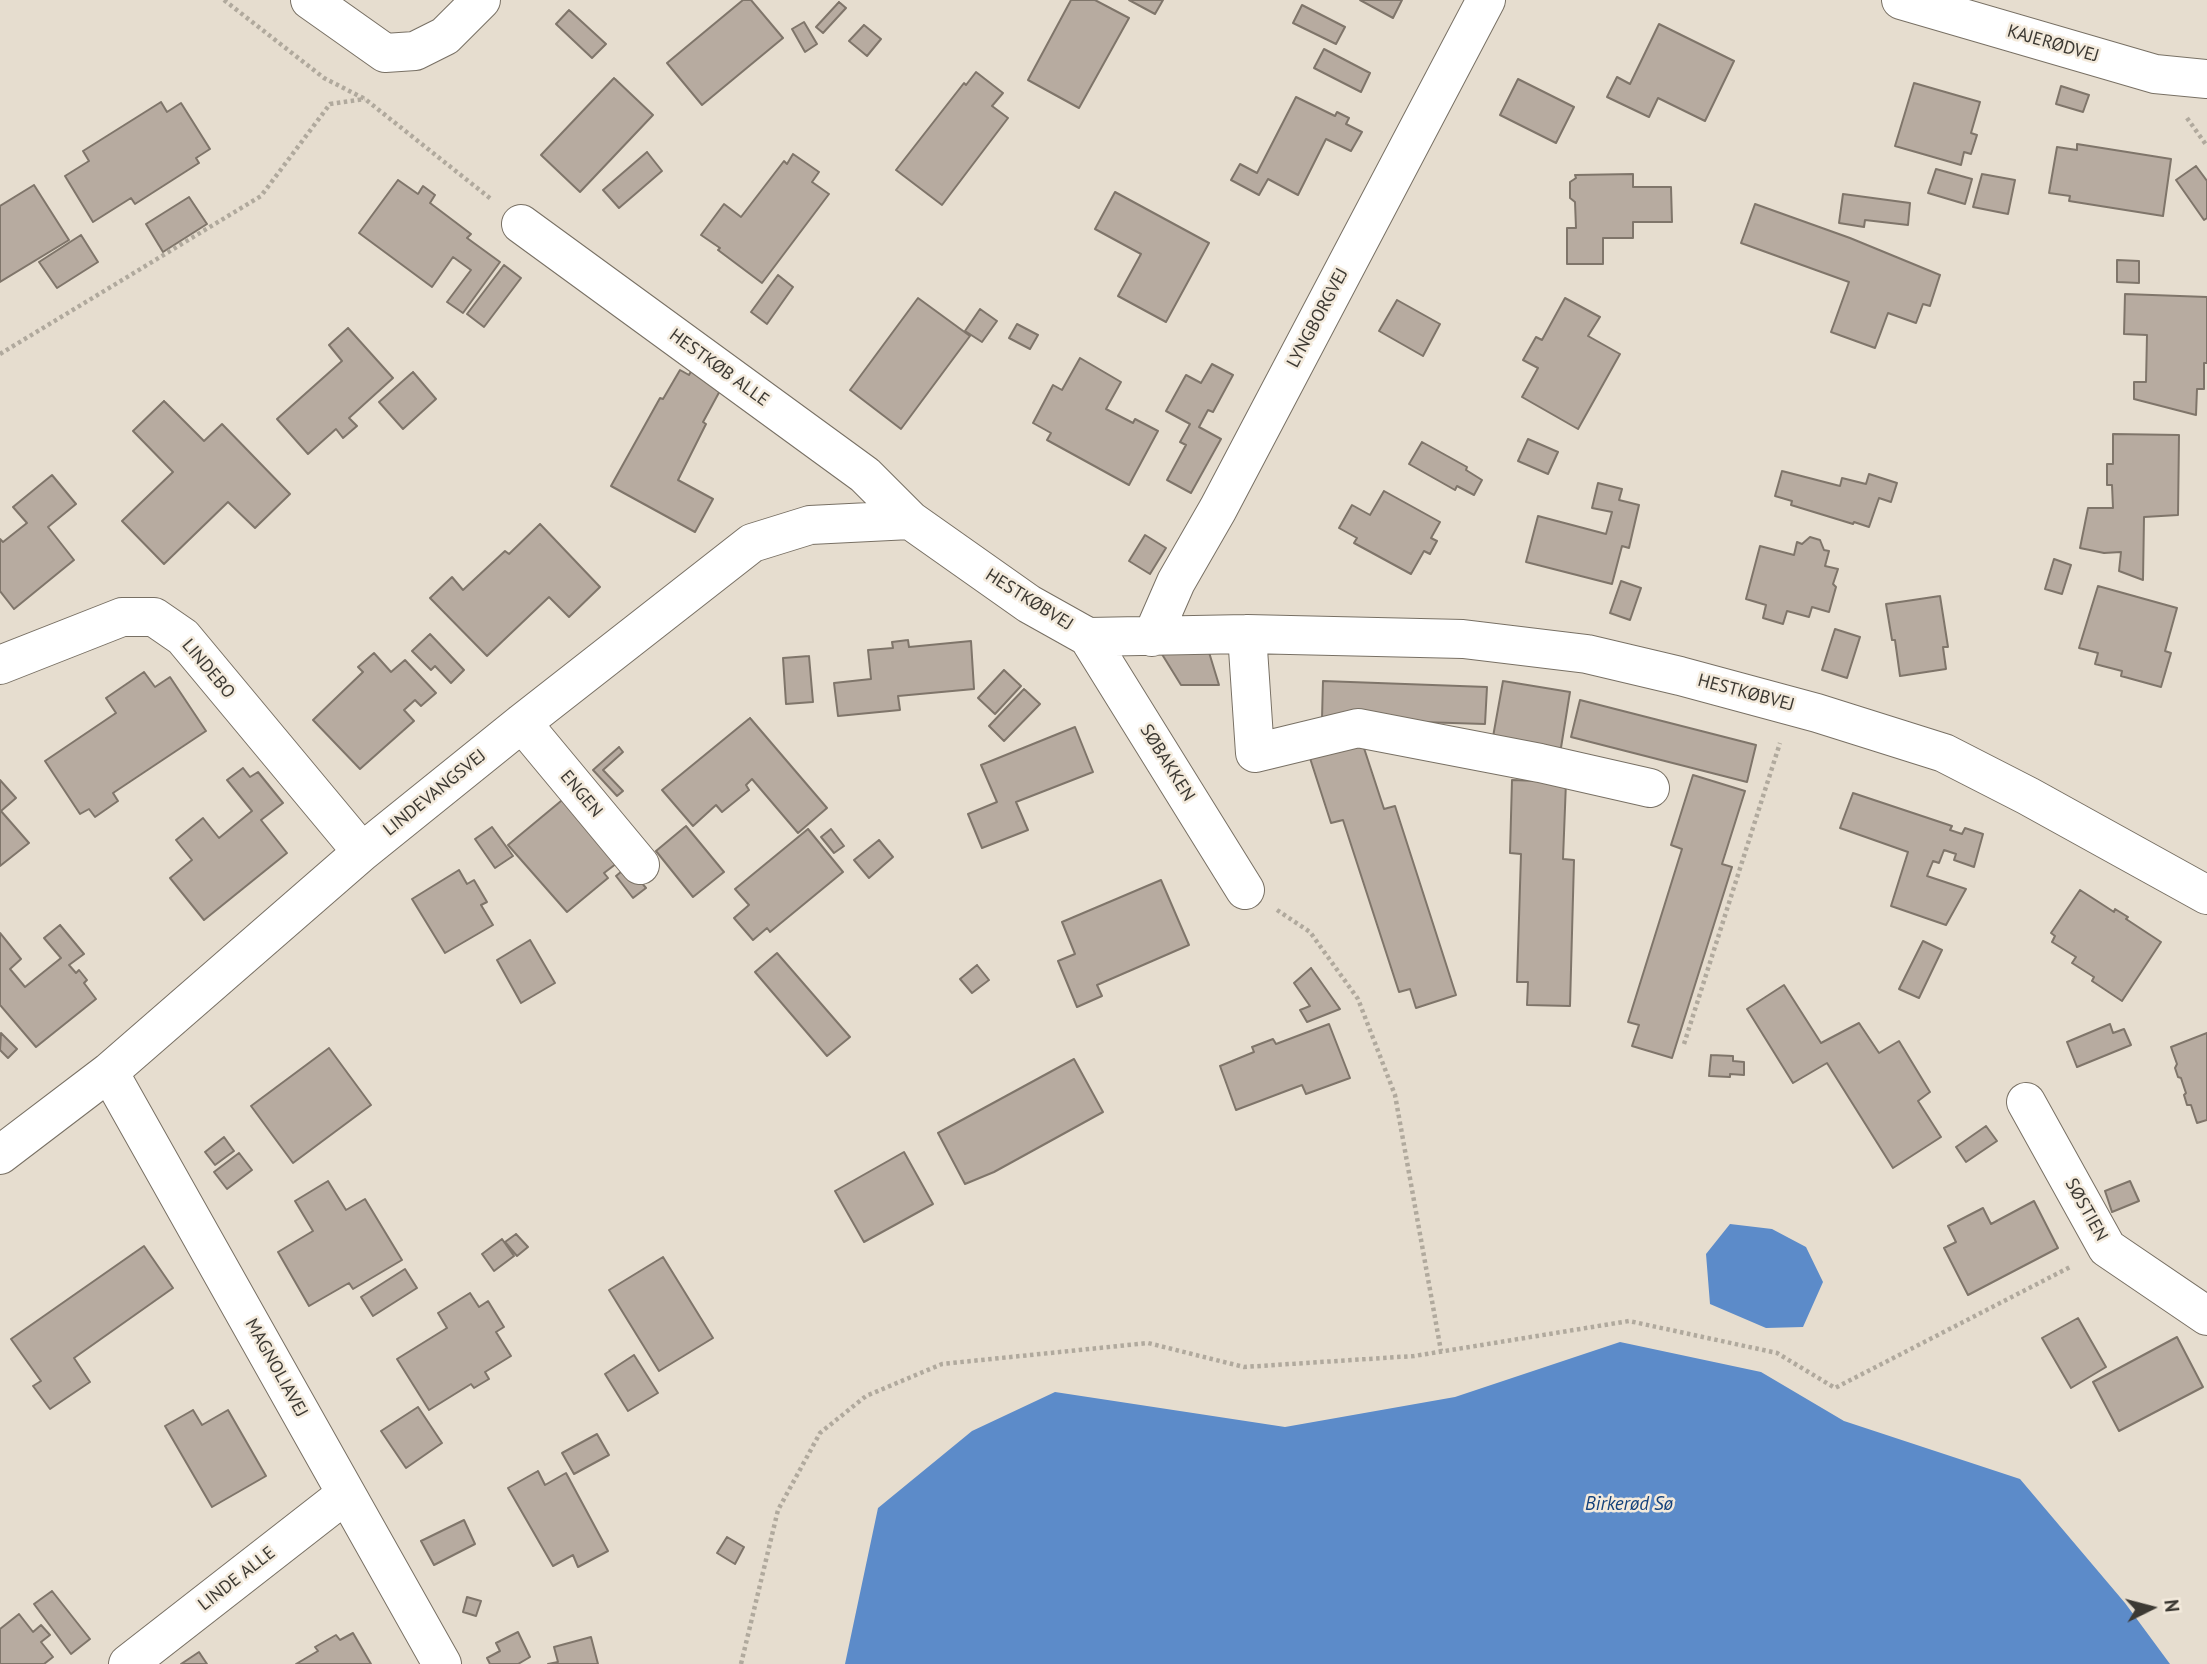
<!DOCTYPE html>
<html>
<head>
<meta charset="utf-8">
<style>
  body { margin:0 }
  #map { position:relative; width:2207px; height:1664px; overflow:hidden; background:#e6ddcf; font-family:"PT Sans",sans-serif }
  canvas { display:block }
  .north { position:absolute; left:2116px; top:1573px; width:70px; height:70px; -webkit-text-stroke:5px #f3eadc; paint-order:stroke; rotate:84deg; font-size:19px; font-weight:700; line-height:28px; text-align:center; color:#3c3933 }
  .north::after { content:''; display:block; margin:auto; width:24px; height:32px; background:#3c3933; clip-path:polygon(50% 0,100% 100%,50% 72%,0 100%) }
</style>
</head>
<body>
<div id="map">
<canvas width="2207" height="1664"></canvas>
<div class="north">N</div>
</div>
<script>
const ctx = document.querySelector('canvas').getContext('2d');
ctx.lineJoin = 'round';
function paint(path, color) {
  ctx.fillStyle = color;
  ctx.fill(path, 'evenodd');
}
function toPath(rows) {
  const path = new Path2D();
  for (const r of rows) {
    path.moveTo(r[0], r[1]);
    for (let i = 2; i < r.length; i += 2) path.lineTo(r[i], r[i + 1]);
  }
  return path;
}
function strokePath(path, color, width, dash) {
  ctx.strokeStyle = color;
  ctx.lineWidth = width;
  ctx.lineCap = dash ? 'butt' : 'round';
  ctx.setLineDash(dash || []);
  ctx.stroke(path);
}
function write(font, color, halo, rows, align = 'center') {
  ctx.font = font + ' "PT Sans",sans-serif';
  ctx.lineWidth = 5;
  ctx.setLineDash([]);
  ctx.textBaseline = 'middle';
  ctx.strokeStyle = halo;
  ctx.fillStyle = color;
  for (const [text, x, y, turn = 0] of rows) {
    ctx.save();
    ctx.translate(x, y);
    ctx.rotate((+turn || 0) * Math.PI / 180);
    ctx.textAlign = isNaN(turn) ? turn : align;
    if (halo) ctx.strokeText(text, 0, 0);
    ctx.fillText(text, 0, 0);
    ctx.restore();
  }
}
paint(toPath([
  [1730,1224,1772,1229,1806,1247,1823,1282,1803,1327,1766,1328,1710,1304,1706,1254],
  [1620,1342,1761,1372,1844,1421,2020,1479,2125,1603,2170,1664,845,1664,878,1508,972,1431,1055,1392,1285,1427,1455,1397]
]), '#5c8bc9');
const building = toPath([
  [743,0,751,0,783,38,702,105,667,63,743,0],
  [1071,0,1095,0,1129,18,1079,108,1028,80,1071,0],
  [1129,0,1163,0,1155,14,1129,0],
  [1360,0,1402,0,1393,18,1360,0],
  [839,2,846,8,823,33,816,27,839,2],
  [1302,5,1345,27,1336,44,1293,23,1302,5],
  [569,10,606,44,592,58,556,24,569,10],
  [804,22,817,44,805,52,792,29,804,22],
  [1659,24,1734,61,1705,121,1658,98,1649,117,1607,97,1617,77,1630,84,1659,24],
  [864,25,881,39,867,56,849,41,864,25],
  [1324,49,1370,73,1361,92,1314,68,1324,49],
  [976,72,1003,93,992,106,1008,118,942,205,896,170,964,83,966,85,976,72],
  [614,78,653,115,580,192,541,155,614,78],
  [1518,79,1574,107,1556,143,1500,115,1518,79],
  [1914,83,1980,102,1971,133,1977,135,1971,154,1964,152,1961,165,1895,146,1914,83],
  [2061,86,2089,95,2083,112,2056,104,2061,86],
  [1296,97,1335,116,1337,112,1349,118,1346,124,1362,132,1351,151,1326,139,1298,195,1268,179,1259,195,1231,180,1240,164,1257,173,1296,97],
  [161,102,167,112,181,103,210,149,196,158,199,163,135,204,131,198,93,222,65,176,89,161,83,151,161,102],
  [2077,144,2171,159,2163,216,2069,201,2070,196,2049,193,2057,147,2077,150,2077,144],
  [647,152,662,171,619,208,603,190,647,152],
  [793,154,819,172,812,182,829,194,762,283,718,250,720,248,701,235,724,204,741,217,784,161,787,164,793,154],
  [2196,166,2207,181,2207,218,2204,220,2176,180,2196,166],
  [1936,169,1972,179,1965,204,1928,193,1936,169],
  [1633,174,1633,187,1671,187,1672,222,1633,222,1633,238,1603,238,1603,264,1567,264,1567,228,1576,228,1575,202,1570,198,1570,182,1576,178,1575,175,1633,174],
  [1982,174,2015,180,2008,214,1973,207,1982,174],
  [398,180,418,194,423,186,435,195,430,203,471,234,467,238,500,262,463,313,447,302,471,270,453,257,432,287,359,233,398,180],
  [34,185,69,240,0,282,0,206,34,185],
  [1115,192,1209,243,1166,322,1118,296,1141,254,1095,229,1115,192],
  [1843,194,1910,203,1908,225,1865,220,1864,227,1839,223,1843,194],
  [189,197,207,224,163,252,146,224,189,197],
  [1755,204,1850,238,1940,275,1930,306,1923,304,1916,323,1888,313,1875,348,1831,332,1849,282,1741,243,1755,204],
  [81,235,98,262,57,288,39,262,81,235],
  [2117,260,2139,261,2139,283,2117,282,2117,260],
  [504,265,521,278,484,327,467,314,504,265],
  [778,275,793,287,767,324,751,312,778,275],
  [2125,294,2207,297,2207,363,2204,363,2204,389,2197,389,2196,415,2134,399,2134,382,2146,382,2147,335,2124,334,2125,294],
  [918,298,970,336,901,429,850,390,918,298],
  [1565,298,1600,317,1588,336,1620,354,1578,429,1522,397,1538,368,1523,360,1536,337,1542,340,1565,298],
  [1397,300,1440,324,1423,356,1379,331,1397,300],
  [980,309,997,321,982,342,965,331,980,309],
  [1017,324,1038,335,1030,349,1009,338,1017,324],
  [348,328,393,378,349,418,357,426,343,438,336,429,308,454,277,419,342,361,329,345,348,328],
  [1080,358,1121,382,1106,409,1133,423,1135,419,1158,431,1129,485,1047,440,1051,433,1033,423,1053,385,1062,390,1080,358],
  [1212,364,1233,375,1213,412,1208,410,1199,427,1221,439,1191,493,1167,480,1186,445,1180,442,1190,424,1166,411,1186,375,1201,383,1212,364],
  [694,366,722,387,703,422,706,424,678,480,713,499,695,532,611,486,660,398,663,399,680,370,689,375,694,366],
  [413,372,436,399,403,429,379,402,413,372],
  [164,401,204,441,222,424,290,494,255,528,228,502,164,564,122,521,173,472,133,431,164,401],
  [2113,434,2179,435,2178,515,2144,517,2143,580,2119,571,2121,552,2104,553,2080,548,2088,508,2113,508,2112,485,2107,485,2107,464,2113,464,2113,434],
  [1528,439,1558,452,1548,474,1518,461,1528,439],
  [1422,442,1467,467,1466,470,1482,480,1474,495,1457,486,1455,490,1409,464,1422,442],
  [1782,471,1840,486,1842,478,1866,484,1869,474,1897,483,1891,502,1879,498,1869,527,1854,522,1853,524,1791,505,1792,501,1775,496,1782,471],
  [52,475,76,504,48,527,74,560,14,609,0,591,0,539,3,542,27,523,13,507,52,475],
  [1598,483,1622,489,1619,500,1639,505,1629,548,1622,546,1612,584,1526,562,1538,516,1606,534,1612,512,1592,508,1598,483],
  [1384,491,1440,522,1431,538,1437,541,1430,554,1424,551,1411,574,1354,543,1357,538,1339,528,1352,505,1370,515,1384,491],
  [540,524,600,587,569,617,549,597,487,656,430,598,452,577,463,590,505,551,509,554,540,524],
  [1145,535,1166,548,1150,574,1129,561,1145,535],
  [1810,537,1820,540,1824,550,1829,551,1825,566,1838,569,1833,584,1836,587,1829,612,1812,607,1809,617,1787,611,1783,624,1763,618,1766,605,1746,599,1760,546,1794,555,1797,542,1802,544,1810,537],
  [2054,559,2071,565,2062,594,2045,589,2054,559],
  [1621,581,1641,588,1630,620,1610,613,1621,581],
  [2098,586,2177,608,2165,651,2171,653,2161,687,2121,676,2122,671,2095,664,2098,653,2079,648,2098,586],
  [1940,596,1948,647,1943,647,1946,669,1900,676,1895,640,1892,640,1886,604,1940,596],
  [1835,629,1860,637,1847,678,1822,670,1835,629],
  [430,634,464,670,451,683,435,666,431,670,412,651,430,634],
  [908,640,909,647,971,641,974,689,898,696,900,710,838,716,834,683,871,679,868,650,893,648,892,642,908,640],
  [1208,649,1219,685,1181,685,1160,651,1208,649],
  [374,653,391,672,405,660,436,693,421,706,415,700,404,710,414,721,360,769,313,720,363,672,358,667,374,653],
  [809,656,813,702,786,704,783,658,809,656],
  [1004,670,1021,686,995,714,978,698,1004,670],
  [144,672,155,687,170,677,206,731,113,793,118,801,95,817,89,809,80,814,45,761,116,713,106,698,144,672],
  [1323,681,1487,687,1485,724,1322,719,1323,681],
  [1503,681,1570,692,1559,760,1491,748,1503,681],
  [1024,689,1040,704,1004,741,989,726,1024,689],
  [1580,700,1756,745,1747,782,1571,737,1580,700],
  [750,718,827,808,798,833,752,779,746,785,749,790,722,812,716,805,693,826,662,790,750,718],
  [1075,727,1093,772,1016,802,1028,830,982,848,968,814,997,802,981,765,1075,727],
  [1360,736,1384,809,1395,806,1456,995,1416,1008,1410,989,1399,992,1343,820,1331,823,1308,752,1360,736],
  [619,747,623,752,603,770,623,791,617,796,593,770,619,747],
  [243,768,250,777,258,772,283,803,261,820,287,853,204,920,170,878,192,860,176,840,203,818,219,838,252,811,227,780,243,768],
  [1693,775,1745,791,1722,864,1732,867,1672,1058,1632,1046,1639,1025,1628,1022,1682,849,1671,845,1693,775],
  [0,780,16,798,1,811,29,843,0,866,0,780],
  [1512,780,1566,782,1563,859,1574,860,1570,1006,1527,1005,1528,982,1517,982,1521,854,1510,853,1512,780],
  [1853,793,1952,826,1950,830,1962,834,1965,828,1983,834,1974,867,1954,860,1956,854,1944,850,1939,863,1933,861,1927,876,1966,889,1946,925,1891,906,1908,852,1840,828,1853,793],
  [567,796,621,860,604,873,608,878,567,912,508,845,567,796],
  [686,826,724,872,693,897,656,851,686,826],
  [492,827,513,856,495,868,475,839,492,827],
  [808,829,843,872,770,932,767,928,753,940,734,918,749,905,735,889,808,829],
  [831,829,844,846,834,853,821,837,831,829],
  [879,840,893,857,869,878,854,860,879,840],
  [628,866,646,888,633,898,616,876,628,866],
  [459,870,467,884,474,880,487,902,481,905,493,925,445,953,412,899,459,870],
  [1161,880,1189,945,1097,985,1102,996,1077,1007,1058,961,1075,954,1062,922,1161,880],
  [2080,890,2114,912,2115,909,2128,917,2126,919,2161,942,2122,1001,2092,981,2094,977,2072,963,2076,957,2052,942,2055,936,2051,933,2080,890],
  [60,925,84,954,69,965,76,973,79,970,87,980,84,983,96,999,36,1047,0,1005,0,933,21,959,10,969,25,987,61,958,44,938,60,925],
  [530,940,555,983,521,1003,497,960,530,940],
  [1923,941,1942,950,1919,998,1899,989,1923,941],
  [777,953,850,1037,827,1056,755,972,777,953],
  [977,965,989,980,972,993,960,979,977,965],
  [1311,968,1340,1009,1307,1022,1300,1010,1310,1006,1294,983,1311,968],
  [1784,985,1821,1043,1859,1023,1879,1053,1899,1041,1930,1092,1918,1101,1941,1137,1893,1168,1827,1063,1793,1083,1747,1009,1784,985],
  [1329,1024,1350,1078,1306,1094,1302,1085,1236,1110,1220,1066,1254,1052,1252,1047,1273,1039,1276,1044,1329,1024],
  [2110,1024,2113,1033,2124,1029,2131,1045,2077,1067,2067,1042,2110,1024],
  [1,1033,17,1049,8,1058,0,1050,1,1033],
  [2207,1033,2207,1120,2197,1123,2191,1105,2187,1105,2184,1095,2186,1093,2181,1078,2178,1077,2175,1068,2177,1064,2171,1047,2207,1033],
  [329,1048,371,1105,293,1163,251,1106,329,1048],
  [1711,1055,1733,1056,1733,1061,1744,1062,1744,1075,1730,1074,1730,1077,1709,1076,1711,1055],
  [1074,1059,1103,1112,994,1172,965,1184,938,1133,1074,1059],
  [1986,1126,1997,1141,1966,1162,1956,1147,1986,1126],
  [224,1137,234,1151,215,1165,205,1152,224,1137],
  [904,1152,933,1204,864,1242,835,1191,904,1152],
  [239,1153,252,1170,227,1189,214,1172,239,1153],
  [328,1181,346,1210,365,1199,402,1260,353,1289,349,1283,309,1306,278,1252,313,1231,295,1201,328,1181],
  [2130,1181,2139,1201,2112,1212,2105,1191,2130,1181],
  [2034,1201,2058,1248,1968,1295,1944,1248,1956,1242,1948,1226,1983,1208,1991,1224,2034,1201],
  [516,1234,528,1247,517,1256,505,1242,516,1234],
  [502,1239,514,1256,494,1271,482,1254,502,1239],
  [144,1246,173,1288,74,1358,90,1382,50,1409,33,1386,41,1381,11,1339,144,1246],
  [663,1257,713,1338,659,1371,609,1290,663,1257],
  [405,1269,417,1288,373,1316,361,1297,405,1269],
  [470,1293,479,1307,488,1301,504,1327,496,1332,511,1356,485,1372,489,1379,474,1388,471,1384,429,1410,397,1359,447,1328,438,1313,470,1293],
  [2078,1318,2106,1367,2071,1388,2042,1338,2078,1318],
  [2177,1337,2203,1387,2119,1431,2093,1382,2177,1337],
  [634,1355,658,1393,628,1411,605,1374,634,1355],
  [418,1407,442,1443,406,1468,381,1431,418,1407],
  [193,1410,202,1425,228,1410,266,1476,212,1507,165,1426,193,1410],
  [597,1434,609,1455,574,1474,562,1453,597,1434],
  [538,1471,545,1485,566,1473,608,1551,578,1567,573,1555,553,1566,508,1488,538,1471],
  [464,1520,475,1544,434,1565,421,1541,464,1520],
  [727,1537,744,1547,735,1564,717,1553,727,1537],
  [52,1591,90,1639,71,1654,34,1604,52,1591],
  [467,1597,481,1601,476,1616,463,1612,467,1597],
  [19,1614,33,1632,41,1625,50,1635,41,1642,53,1657,44,1664,0,1664,0,1629,19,1614],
  [518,1632,530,1657,518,1664,490,1664,487,1658,500,1651,496,1643,518,1632],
  [353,1633,371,1664,296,1664,318,1651,315,1647,336,1635,340,1640,353,1633],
  [591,1637,598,1664,548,1664,558,1662,554,1647,591,1637],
  [199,1652,207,1664,181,1664,199,1652]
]);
paint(building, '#b7aba0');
strokePath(building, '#7f756a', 2);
const street = toPath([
  [310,0,385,53,415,51,445,36,481,0],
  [1901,0,2155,74,2207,79],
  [521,224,865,475,910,520,1029,604,1088,637,1247,634,1463,639,1587,654,1680,676,1817,713,1944,753,2028,796,2207,895],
  [1247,634,1255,753,1358,728,1540,763,1650,788],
  [1088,637,1245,890],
  [1152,637,1176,582,1218,509,1486,0],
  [0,665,122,617,154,617,183,637,362,852],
  [522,723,640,865],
  [109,1072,442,1664],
  [2026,1102,2107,1248,2207,1316],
  [0,1155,109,1072,362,852,522,723,752,543,810,525,910,520],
  [128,1664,346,1494]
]);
strokePath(street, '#787064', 40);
strokePath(toPath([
  [224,0,324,78,365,99,491,199],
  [2187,118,2207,146],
  [0,354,261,196,330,104,365,99],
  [1277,910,1310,932,1358,999,1395,1095,1441,1351],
  [1684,1044,1780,743],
  [741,1664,778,1510,820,1433,866,1396,942,1364,1148,1343,1244,1367,1414,1356,1629,1321,1777,1353,1835,1388,2072,1266]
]), '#b0a99d', 4.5, [3.5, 3.5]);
strokePath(street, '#fff', 38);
write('18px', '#3c3933', '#f3eadc', [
  ["KAJERØDVEJ",2053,44,16],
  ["LYNGBORGVEJ",1318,318,-62],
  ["HESTKØB ALLE",719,368,36],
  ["HESTKØBVEJ",1029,600,32],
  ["LINDEBO",208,669,50],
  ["HESTKØBVEJ",1746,693,15],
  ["SØBAKKEN",1167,763,58],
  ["LINDEVANGSVEJ",435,793,-39],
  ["ENGEN",581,794,50],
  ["SØSTIEN",2086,1210,61],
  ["MAGNOLIAVEJ",276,1368,61],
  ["LINDE ALLE",237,1579,-38]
]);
write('italic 19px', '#13417b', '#f3eadc', [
  ["Birkerød Sø",1629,1505]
]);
</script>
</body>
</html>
